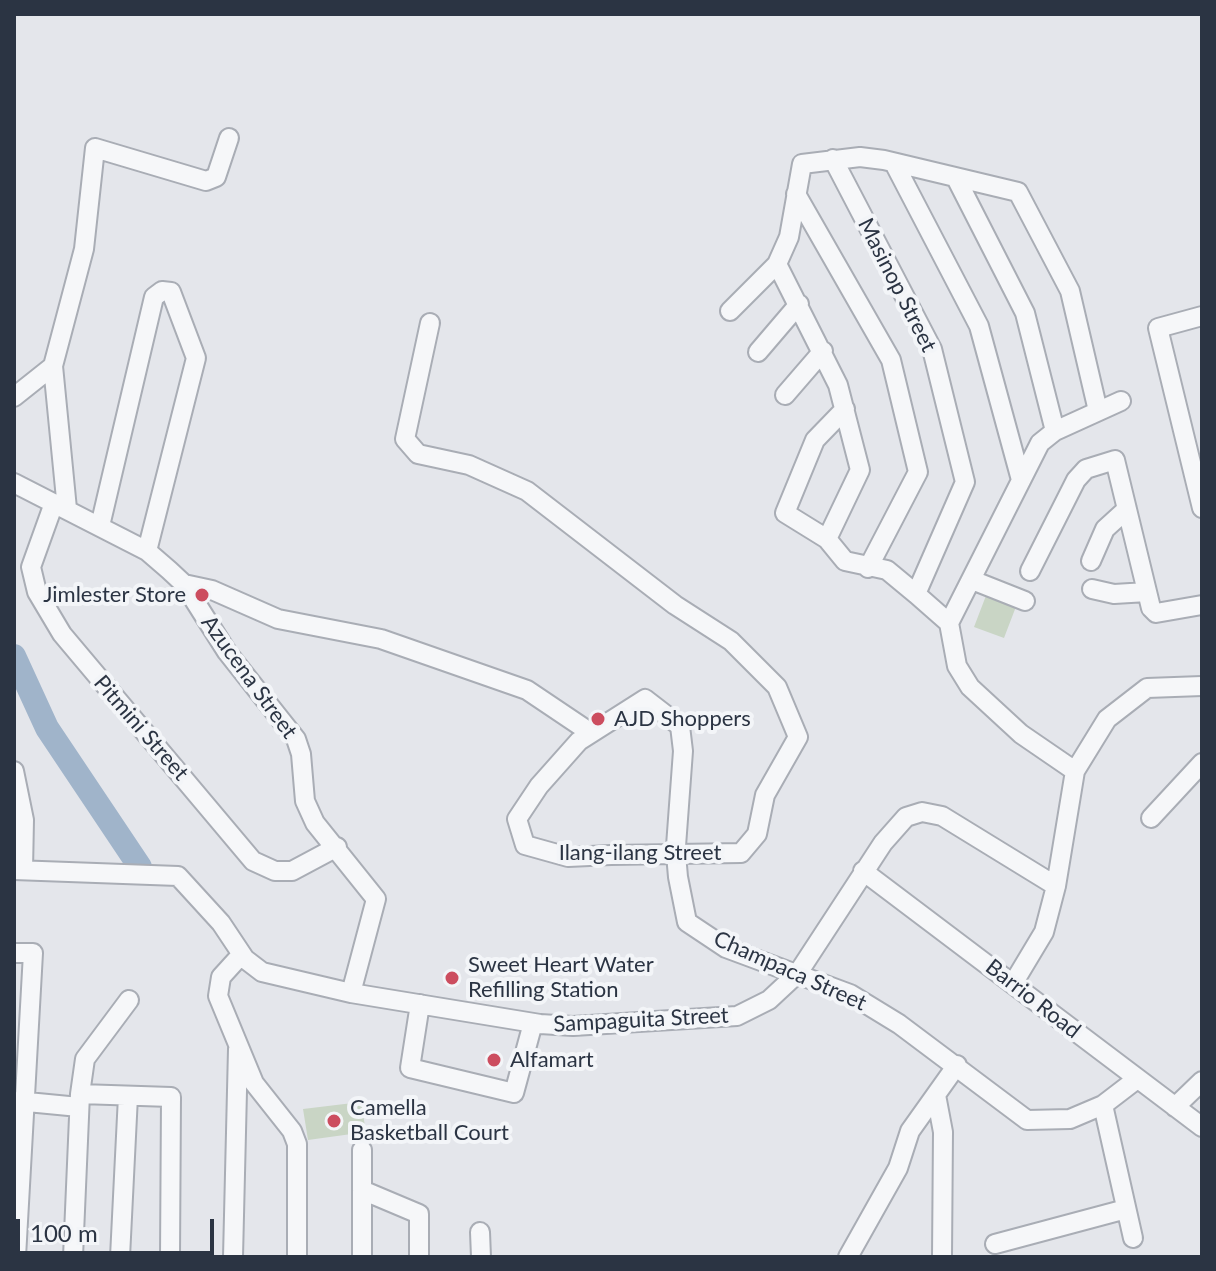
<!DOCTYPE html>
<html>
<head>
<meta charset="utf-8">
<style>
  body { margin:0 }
  #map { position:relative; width:1216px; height:1271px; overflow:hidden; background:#e4e6eb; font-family:Lato,sans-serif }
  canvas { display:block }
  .frame { position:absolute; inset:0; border:16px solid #2b3443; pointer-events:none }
  .scale { position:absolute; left:16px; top:1219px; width:198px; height:36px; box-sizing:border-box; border:4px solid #2b3443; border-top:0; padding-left:10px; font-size:24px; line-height:28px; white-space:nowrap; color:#2b3443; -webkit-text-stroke:6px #f3f5f8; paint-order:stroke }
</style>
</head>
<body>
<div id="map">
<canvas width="1216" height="1271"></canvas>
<div class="frame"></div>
<div class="scale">100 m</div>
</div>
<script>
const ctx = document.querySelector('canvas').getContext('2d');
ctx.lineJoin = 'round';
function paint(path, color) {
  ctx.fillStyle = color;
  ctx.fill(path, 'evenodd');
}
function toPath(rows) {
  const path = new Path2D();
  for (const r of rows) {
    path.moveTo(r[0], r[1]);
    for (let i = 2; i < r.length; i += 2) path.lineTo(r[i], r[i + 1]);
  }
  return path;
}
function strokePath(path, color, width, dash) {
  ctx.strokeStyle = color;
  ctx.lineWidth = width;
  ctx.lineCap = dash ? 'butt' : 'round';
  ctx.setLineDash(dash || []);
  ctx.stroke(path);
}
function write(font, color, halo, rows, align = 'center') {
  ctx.font = font + ' Lato,sans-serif';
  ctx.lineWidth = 8;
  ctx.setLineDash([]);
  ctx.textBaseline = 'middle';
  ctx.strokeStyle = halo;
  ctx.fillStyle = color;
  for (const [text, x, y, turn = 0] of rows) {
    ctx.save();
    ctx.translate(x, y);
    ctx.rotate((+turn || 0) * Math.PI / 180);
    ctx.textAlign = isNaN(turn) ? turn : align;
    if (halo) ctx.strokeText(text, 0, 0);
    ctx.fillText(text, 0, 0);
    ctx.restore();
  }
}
paint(toPath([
  [987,593,1017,604,1004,638,974,627],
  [361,1102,366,1132,308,1140,303,1109]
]), '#c9d5c5');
strokePath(toPath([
  [14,656,47,728,140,867]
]), '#a0b4ca', 24);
const minor = toPath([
  [833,159,932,349,965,482,916,594],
  [894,163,979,326,1021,480],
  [956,178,1025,313,1055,431],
  [796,194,891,360,918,472,868,568],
  [777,264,838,385,860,470,827,539],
  [730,311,777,264,789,237,802,164,860,157,884,160,1018,192,1070,291,1098,411],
  [1202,316,1158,328,1202,508],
  [430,323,405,439,418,454,469,465,527,491,675,605,731,641,777,687,798,737,765,795,757,834,741,853,611,855,568,857,525,845,517,819,539,786,579,741,645,699,680,726,683,751,676,846,676,854,678,877,687,922,726,948,850,994,899,1024,1027,1120,1070,1119,1103,1105,1137,1079],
  [758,352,799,304],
  [785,395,823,351],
  [14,397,53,366],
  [845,409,815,440,785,513,827,539,845,561,887,570,916,594,949,623,957,666,970,687,1021,734,1075,771],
  [14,483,147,551,169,570,184,584,227,652,296,739,301,754,305,801,315,823,376,899,351,993],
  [54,503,31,567,37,592,62,634,253,861,275,871,292,871,337,847],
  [67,509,53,366,84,249,95,148,206,181,216,177,229,138],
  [100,526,154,297,162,291,171,292,196,358,147,551],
  [1091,561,1105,529,1127,509],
  [1030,571,1076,480,1086,469,1115,460,1151,608,1156,613,1202,605],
  [972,580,1025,601],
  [184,584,212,590,278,619,381,639,527,690,591,733],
  [1092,589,1114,594,1147,592],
  [949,623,1040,443,1055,431,1121,401],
  [14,771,24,820,23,870],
  [1151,818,1202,763],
  [14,870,178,876,221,923,245,959,262,972,351,993,540,1024,573,1026,737,1016,769,1000,798,973,883,843,906,817,922,812,942,816,1056,886],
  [863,871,1202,1127],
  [14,953,33,953,16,1257],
  [241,955,221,977,218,996,254,1083,292,1131,297,1144,297,1257],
  [1014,982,1044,932,1056,886,1075,771,1107,719,1147,688,1202,686],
  [420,1004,410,1068,514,1093,533,1023],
  [80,1094,85,1059,129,1000],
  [936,1095,943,1132,942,1256],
  [17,1101,79,1107],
  [1103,1105,1133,1238],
  [1175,1107,1202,1081],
  [362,1190,419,1214,419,1257],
  [480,1232,481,1257],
  [995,1244,1126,1209],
  [73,1257,80,1094,171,1097,170,1257],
  [120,1257,128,1096],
  [233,1257,238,1049],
  [362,1257,362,1150],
  [848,1257,898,1168,910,1131,957,1065]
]);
strokePath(minor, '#a9adb5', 22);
strokePath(minor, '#f6f7f9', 18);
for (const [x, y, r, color] of [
  [202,595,8,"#cc4d5f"],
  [598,719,8,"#cc4d5f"],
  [452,978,8,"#cc4d5f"],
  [494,1060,8,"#cc4d5f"],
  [334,1121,8,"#cc4d5f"]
]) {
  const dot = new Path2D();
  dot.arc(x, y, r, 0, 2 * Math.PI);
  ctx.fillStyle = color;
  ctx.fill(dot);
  strokePath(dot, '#f3f5f8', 3);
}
write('22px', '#2b3443', '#f3f5f8', [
  ["Masinop Street",897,285,63],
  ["Azucena Street",249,677,54],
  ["Pitmini Street",141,728,49],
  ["Ilang-ilang Street",640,853],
  ["Champaca Street",790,971,24],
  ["Barrio Road",1033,999,38],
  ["Sampaguita Street",641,1020,-3]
]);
write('22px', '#2b3443', '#f3f5f8', [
  ["Jimlester Store",186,595,"right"],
  ["AJD Shoppers",614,719],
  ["Sweet Heart Water",468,965],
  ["Refilling Station",468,990],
  ["Alfamart",510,1060],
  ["Camella",350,1108],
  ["Basketball Court",350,1133]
], 'left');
</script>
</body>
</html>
